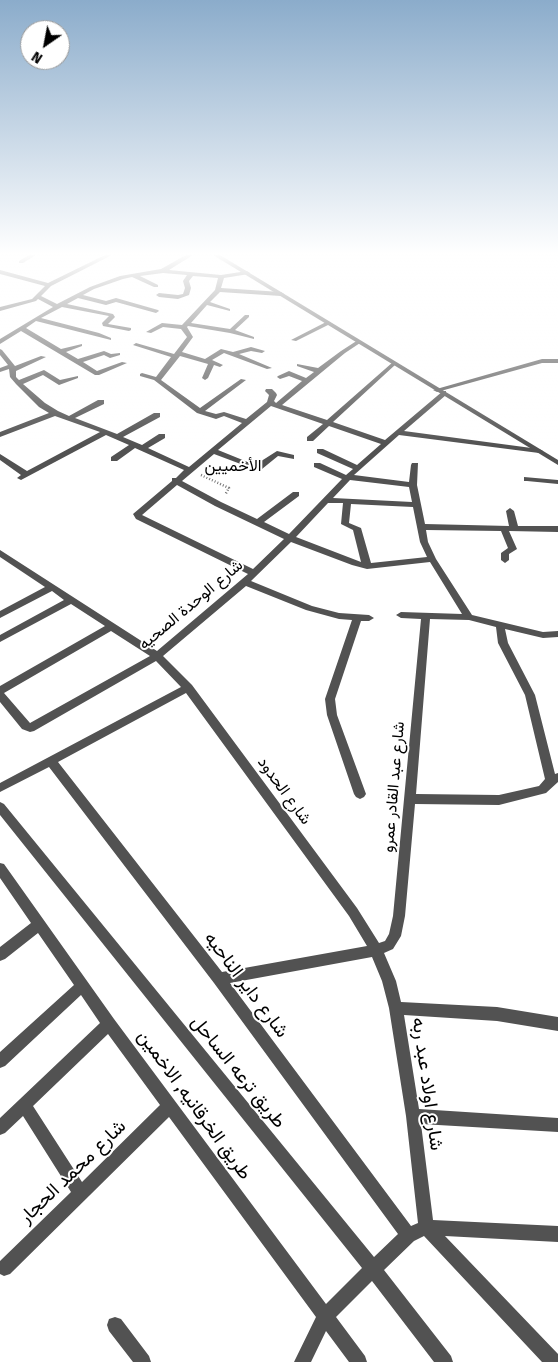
<!DOCTYPE html>
<html>
<head>
<meta charset="utf-8">
<style>
  body { margin:0 }
  #map { position:relative; width:558px; height:1362px; overflow:hidden; background:#fff; font-family:"Fira Sans",sans-serif }
  canvas { display:block }
  .north { position:absolute; left:20px; top:20px; width:50px; height:50px; box-sizing:border-box; background:#fff; border:1px solid #999; border-radius:50%; rotate:213deg; font-size:14px; font-weight:700; line-height:20px; text-align:center; color:#000 }
  .north::after { content:''; display:block; margin:auto; width:18px; height:22px; background:#000; clip-path:polygon(50% 0,100% 100%,50% 72%,0 100%) }
</style>
</head>
<body>
<div id="map">
<canvas width="558" height="1362"></canvas>
<div class="north">N</div>
</div>
<script>
const ctx = document.querySelector('canvas').getContext('2d');
ctx.lineJoin = 'round';
function toPath(rows) {
  const path = new Path2D();
  for (const r of rows) {
    path.moveTo(r[0], r[1]);
    for (let i = 2; i < r.length; i += 2) path.lineTo(r[i], r[i + 1]);
  }
  return path;
}
function strokePath(path, color, width, dash) {
  ctx.strokeStyle = color;
  ctx.lineWidth = width;
  ctx.lineCap = dash ? 'butt' : 'round';
  ctx.setLineDash(dash || []);
  ctx.stroke(path);
}
function paint(path, color) {
  ctx.fillStyle = color;
  ctx.fill(path, 'evenodd');
}
function write(font, color, halo, rows, align = 'center') {
  ctx.font = font + ' "Fira Sans",Vazirmatn,sans-serif';
  ctx.lineWidth = 4;
  ctx.setLineDash([]);
  ctx.textBaseline = 'middle';
  ctx.strokeStyle = halo;
  ctx.fillStyle = color;
  for (const [text, x, y, turn = 0] of rows) {
    ctx.save();
    ctx.translate(x, y);
    ctx.rotate((+turn || 0) * Math.PI / 180);
    ctx.textAlign = isNaN(turn) ? turn : align;
    if (halo) ctx.strokeText(text, 0, 0);
    ctx.fillText(text, 0, 0);
    ctx.restore();
  }
}
strokePath(toPath([
  [201,475,229,488,225,495]
]), '#747474', 2.5, [1, 2]);
paint(toPath([
  [29,255,36,255,23,263,19,263,19,261,29,255],
  [105,255,112,255,51,286,41,296,57,304,90,287,120,276,161,269,186,255,193,255,169,270,221,275,247,271,250,273,249,274,224,278,221,288,281,292,284,294,281,296,220,292,210,302,230,309,230,311,207,305,191,323,230,329,245,315,249,315,249,317,235,330,254,337,254,339,230,333,188,326,187,327,193,337,182,352,205,359,221,349,233,352,251,347,265,351,262,353,251,351,239,354,272,368,267,369,224,353,212,360,223,365,220,367,214,365,208,378,205,380,202,378,208,364,180,356,161,380,200,408,241,379,246,380,205,411,216,414,224,412,246,419,267,402,269,395,265,391,266,389,272,389,276,393,277,395,274,401,276,403,302,381,289,376,280,379,277,377,278,376,289,371,306,378,314,372,297,366,297,364,318,368,341,351,358,340,361,342,360,343,345,353,282,405,327,420,393,362,396,364,395,365,333,422,385,440,443,391,446,391,446,395,404,431,539,449,543,451,539,453,399,435,354,475,409,482,411,465,412,463,418,463,417,485,425,524,509,526,506,511,510,508,514,511,518,526,558,526,558,532,509,531,517,549,509,554,509,560,505,563,501,560,501,553,508,548,501,531,426,530,428,542,436,559,472,615,543,632,558,631,558,637,543,638,505,629,508,643,535,695,555,774,558,773,558,782,546,793,499,805,415,804,405,916,401,936,393,949,384,953,396,981,401,1002,497,1007,558,1017,558,1031,497,1021,404,1015,419,1109,558,1118,558,1132,421,1124,433,1220,558,1226,558,1242,445,1236,558,1354,558,1362,542,1362,424,1236,414,1241,384,1270,451,1356,453,1362,434,1362,372,1281,336,1317,365,1356,367,1362,349,1362,326,1331,311,1362,294,1362,316,1317,169,1117,10,1274,4,1276,0,1274,0,1261,71,1192,23,1116,5,1133,0,1135,0,1118,100,1023,81,995,5,1066,0,1068,0,1052,74,985,38,933,5,959,0,961,0,947,31,923,0,878,0,863,4,864,114,1019,326,1304,362,1268,0,815,0,802,4,804,374,1257,398,1234,214,983,49,767,0,792,0,783,181,687,156,661,34,731,30,732,22,729,0,702,0,686,105,626,71,604,0,642,0,635,64,600,52,591,0,618,0,611,45,587,0,557,0,550,157,651,248,574,136,519,133,514,172,481,172,478,176,478,184,470,135,448,117,461,111,461,111,457,129,445,106,435,21,480,17,478,21,475,0,460,0,454,27,471,100,432,55,416,0,437,0,432,49,413,39,407,16,384,10,377,9,369,0,372,0,368,8,365,0,355,0,349,2,350,15,366,41,356,46,357,16,371,16,377,19,380,44,370,60,380,78,376,78,378,59,385,43,375,23,384,45,403,58,411,69,416,98,400,104,400,104,404,75,418,117,434,154,413,160,413,160,417,123,437,142,445,159,434,165,434,165,438,148,448,189,467,242,423,224,416,216,419,197,413,154,380,140,376,140,374,142,373,156,377,171,357,133,345,136,343,174,354,187,337,181,329,163,327,151,333,146,332,162,323,182,325,215,290,218,278,193,276,189,281,191,288,189,295,178,299,159,297,156,295,159,293,178,295,183,294,185,288,183,281,187,275,163,273,140,276,158,285,158,287,154,287,132,277,123,279,94,289,83,295,106,301,116,298,158,310,159,311,156,313,116,302,106,305,78,298,67,304,113,314,115,317,108,324,131,328,131,330,129,331,103,326,102,323,109,316,62,307,41,318,99,333,111,338,111,340,36,321,26,328,61,349,82,344,82,346,66,352,78,359,104,351,111,354,120,353,120,355,110,358,104,355,83,362,97,371,122,362,127,363,99,375,95,375,21,331,0,344,0,339,53,307,38,299,36,301,0,311,0,307,32,299,45,286,0,274,0,270,48,283,105,255],
  [271,406,323,424,307,437,307,441,313,441,329,426,381,444,357,465,323,449,317,449,317,453,353,469,346,475,320,463,314,463,314,467,342,479,289,534,264,522,299,496,299,492,293,492,257,519,221,502,182,481,214,454,254,469,262,469,278,456,294,459,294,455,277,451,255,465,218,450,271,406],
  [350,480,409,487,412,502,333,498,350,480],
  [177,485,215,506,284,539,253,569,142,515,177,485],
  [328,503,343,503,341,524,353,530,361,562,296,537,328,503],
  [351,504,413,507,420,542,427,557,371,563,361,528,349,523,351,504],
  [291,542,352,565,367,569,430,562,462,614,401,612,396,615,401,618,421,619,393,916,389,934,385,941,379,943,357,908,192,685,163,656,246,586,306,610,339,619,352,620,325,699,327,715,354,794,356,797,360,799,364,797,366,794,337,715,335,699,361,621,369,621,374,618,369,615,339,613,312,606,251,581,291,542],
  [430,619,469,620,496,627,498,643,525,695,545,779,539,786,499,795,416,794,430,619],
  [111,631,150,656,30,723,4,693,111,631],
  [186,693,349,916,367,946,222,972,58,762,186,693],
  [372,957,382,981,389,1008,406,1116,418,1223,411,1226,230,983,372,957],
  [108,1034,160,1105,82,1182,33,1106,108,1034],
  [328,321,331,323,330,324,296,341,291,340,328,321],
  [542,359,558,359,558,363,542,363,437,392,433,390,542,359],
  [524,477,558,480,558,484,527,481,524,481,524,477],
  [115,1317,121,1319,149,1356,151,1362,133,1362,109,1331,107,1325,109,1319,115,1317]
]), '#525252');
paint(toPath([
  [213,255,220,255,558,460,558,465,213,255]
]), '#525252');
const sky = ctx.createLinearGradient(0, 0, 0, 445);
sky.addColorStop(0, '#8baccb');
sky.addColorStop(0.57, '#fff');
sky.addColorStop(1, '#ffffff00');
ctx.fillStyle = sky;
ctx.fillRect(0, 0, 558, 445);
write('16px', '#000', '#fff', [
  ["الأخميين",233,467]
]);
write('16px', '#000', '#fff', [
  ["شارع الوحدة الصحيه",191,605,-40],
  ["شارع عبد القادر عمرو",394,787,-85],
  ["شارع الحدود",284,791,54]
]);
write('19px', '#000', '#fff', [
  ["شارع داير الناحيه",246,985,53],
  ["طريق ترعه الساحل",238,1072,51],
  ["شارع اولاد عبد ربه",427,1084,82],
  ["طريق الخرقانيه, الاخمين",194,1105,54],
  ["شارع محمد الحجار",73,1172,-44]
]);
</script>
</body>
</html>
